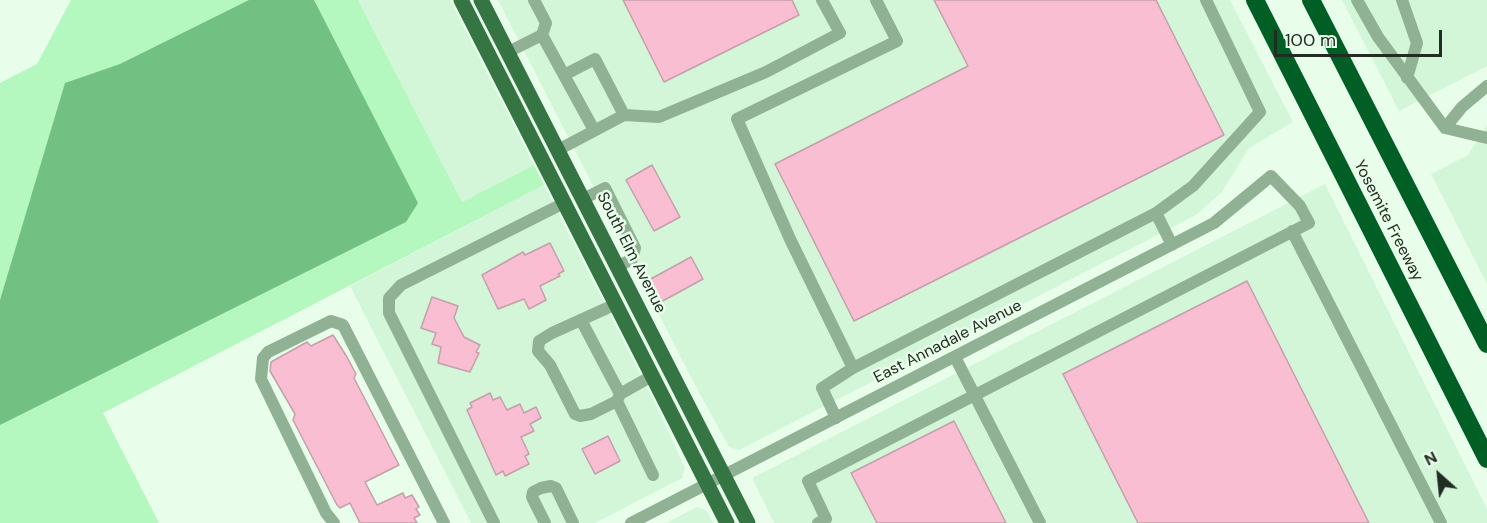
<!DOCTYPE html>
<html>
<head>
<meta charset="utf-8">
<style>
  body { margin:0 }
  #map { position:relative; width:1487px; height:523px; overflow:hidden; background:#e8feea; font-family:"DM Sans",sans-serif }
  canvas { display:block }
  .north { position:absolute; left:1409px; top:445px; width:60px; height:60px; -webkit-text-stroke:4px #e8feea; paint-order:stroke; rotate:333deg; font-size:16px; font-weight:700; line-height:24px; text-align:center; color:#222c23 }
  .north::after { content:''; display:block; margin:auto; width:21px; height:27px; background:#222c23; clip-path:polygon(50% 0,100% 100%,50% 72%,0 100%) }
  .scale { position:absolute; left:1274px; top:30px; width:168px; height:27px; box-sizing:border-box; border:3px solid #222c23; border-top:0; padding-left:8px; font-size:18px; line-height:21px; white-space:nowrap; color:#222c23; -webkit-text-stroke:4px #e8feea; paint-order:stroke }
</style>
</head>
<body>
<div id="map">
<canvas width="1487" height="523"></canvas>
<div class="north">N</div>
<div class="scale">100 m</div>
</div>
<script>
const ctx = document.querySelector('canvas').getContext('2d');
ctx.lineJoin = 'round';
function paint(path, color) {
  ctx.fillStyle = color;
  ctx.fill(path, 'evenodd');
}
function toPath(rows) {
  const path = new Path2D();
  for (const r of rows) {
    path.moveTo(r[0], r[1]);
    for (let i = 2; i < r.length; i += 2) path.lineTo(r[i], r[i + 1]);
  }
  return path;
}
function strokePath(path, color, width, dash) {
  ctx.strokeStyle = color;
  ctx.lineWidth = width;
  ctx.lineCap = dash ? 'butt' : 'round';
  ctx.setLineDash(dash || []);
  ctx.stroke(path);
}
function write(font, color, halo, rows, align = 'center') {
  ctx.font = font + ' "DM Sans",sans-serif';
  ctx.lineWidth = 5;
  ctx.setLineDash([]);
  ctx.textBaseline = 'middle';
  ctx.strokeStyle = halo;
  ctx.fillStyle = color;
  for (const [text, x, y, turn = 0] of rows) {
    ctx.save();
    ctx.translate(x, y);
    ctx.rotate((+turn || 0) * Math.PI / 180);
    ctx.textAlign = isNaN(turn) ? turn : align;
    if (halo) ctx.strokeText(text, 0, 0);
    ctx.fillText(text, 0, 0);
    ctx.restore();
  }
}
paint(toPath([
  [358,0,450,0,534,165,462,202],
  [498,0,1230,0,1293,122,1249,148,1222,192,1196,215,739,450,729,447,695,385],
  [1342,0,1487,0,1487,66,1399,111],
  [1487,125,1487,284,1431,174,1468,155],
  [1325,184,1487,509,1487,523,774,523,753,480,754,477],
  [544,185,657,407,685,468,682,478,595,523,471,523,350,286],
  [697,507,707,511,713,523,666,523]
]), '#d3f6d8');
paint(toPath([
  [71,0,358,0,462,202,534,165,544,185,103,413,159,523,0,523,0,83,37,64]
]), '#b4f7bf');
paint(toPath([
  [249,0,314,0,418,203,406,222,0,425,0,300,65,83,120,64]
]), '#73c182');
const building = toPath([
  [623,0,792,0,799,15,664,82,623,0],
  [934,0,1156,0,1224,135,854,321,775,164,968,66,934,0],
  [652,165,680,217,654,231,626,180,652,165],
  [550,243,564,271,558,274,560,276,540,286,546,300,529,309,524,299,498,309,482,275,523,252,525,255,550,243],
  [691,257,703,279,659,303,647,281,691,257],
  [1247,281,1369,523,1138,523,1063,374,1247,281],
  [432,297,458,306,454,318,464,337,480,345,476,352,479,353,470,372,438,363,441,347,432,344,436,333,421,328,432,297],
  [333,335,347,357,356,374,354,378,399,465,365,482,377,505,403,493,405,498,412,495,419,507,416,509,420,515,414,518,417,523,360,523,350,503,340,508,337,505,293,420,295,414,270,371,271,362,307,342,311,346,333,335],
  [490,393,493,400,500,397,507,410,520,404,524,413,536,407,541,418,530,424,534,431,521,437,529,454,525,456,529,464,505,476,503,471,496,475,467,410,472,407,470,403,490,393],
  [954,421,1006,523,877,523,851,473,954,421],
  [608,436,620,461,595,474,582,449,608,436]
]);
paint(building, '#f9bed1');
strokePath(building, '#c3a0ab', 1.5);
strokePath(toPath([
  [534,0,546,23,542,35,594,130],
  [876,0,897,41,737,119,790,239,853,368,1156,213],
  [1357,0,1378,37,1445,128,1487,138],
  [1402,0,1417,43,1407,78],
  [508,52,542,35],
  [564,75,595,59,624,115],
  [1445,128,1462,107,1487,86],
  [558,150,624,115,659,117,766,72,840,33,822,0],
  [583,199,605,188,635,248,632,259,617,267],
  [1292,231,1441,523],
  [1172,245,1156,213,1193,186,1260,112,1206,0],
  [616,304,552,333,539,341,538,351,550,365,575,414,580,416,591,414,617,401,620,394,652,376],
  [581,320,620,394],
  [955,357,1040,523],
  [617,401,653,475],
  [836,418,822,388,853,368],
  [334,523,326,513,261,379,263,358,268,352,331,321,343,325,444,523],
  [494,523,389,313,389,298,401,285,564,203],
  [545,523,532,497,533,492,541,488,551,486,556,488,573,523],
  [631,523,1214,223,1271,176,1300,206,1309,223,808,481,826,519,818,523]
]), '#90b194', 12);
strokePath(toPath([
  [461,0,727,523],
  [481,0,748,523]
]), '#357543', 15);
strokePath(toPath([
  [1255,0,1487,459],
  [1311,0,1487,344]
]), '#015f25', 18);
write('16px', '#222c23', '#e8feea', [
  ["Yosemite Freeway",1388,221,63],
  ["South Elm Avenue",631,253,63],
  ["East Annadale Avenue",948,342,-27]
]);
</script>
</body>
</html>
